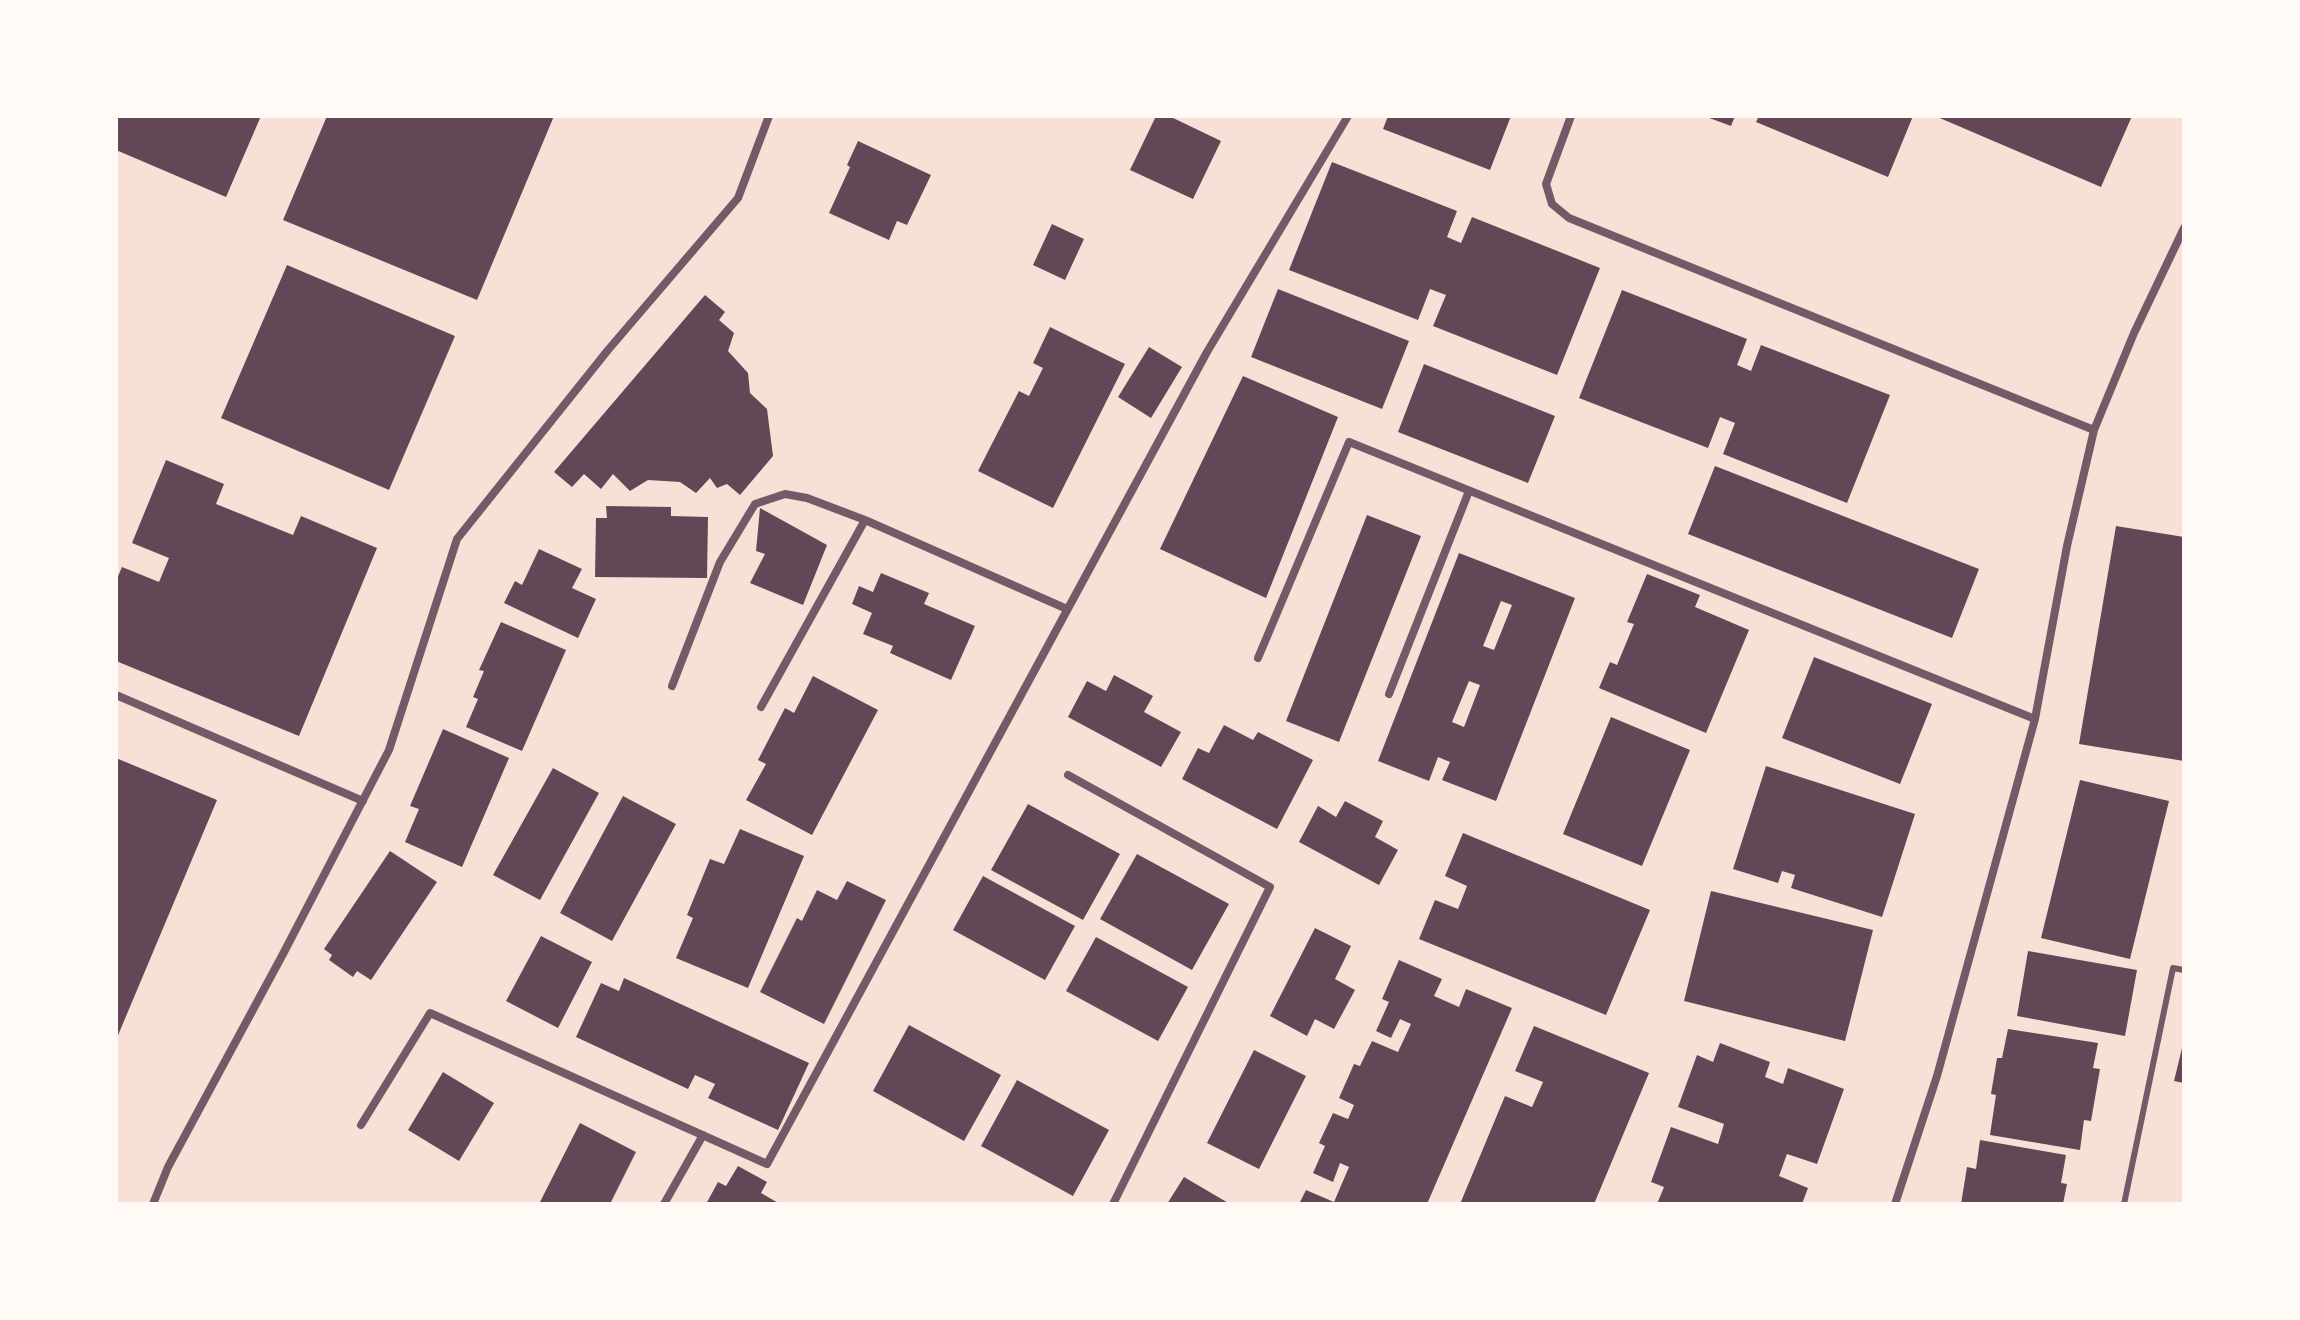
<!DOCTYPE html>
<html>
<head>
<meta charset="utf-8">
<style>
  body { margin:0 }
  #map { position:relative; width:2300px; height:1320px; overflow:hidden; background:#f7e1d7; font-family:"DM Sans",sans-serif }
  canvas { display:block }
  .frame { position:absolute; inset:0; border:118px solid #fffaf5; pointer-events:none }
</style>
</head>
<body>
<div id="map">
<canvas width="2300" height="1320"></canvas>
<div class="frame"></div>
</div>
<script>
const ctx = document.querySelector('canvas').getContext('2d');
ctx.lineJoin = 'round';
function paint(path, color) {
  ctx.fillStyle = color;
  ctx.fill(path, 'evenodd');
}
function toPath(rows) {
  const path = new Path2D();
  for (const r of rows) {
    path.moveTo(r[0], r[1]);
    for (let i = 2; i < r.length; i += 2) path.lineTo(r[i], r[i + 1]);
  }
  return path;
}
function strokePath(path, color, width, dash) {
  ctx.strokeStyle = color;
  ctx.lineWidth = width;
  ctx.lineCap = dash ? 'butt' : 'round';
  ctx.setLineDash(dash || []);
  ctx.stroke(path);
}
paint(toPath([
  [116,116,261,116,226,197,116,150],
  [327,116,554,116,477,300,283,220],
  [1156,116,1169,116,1221,141,1193,199,1130,170],
  [1388,116,1511,116,1490,170,1383,129],
  [1704,116,1735,116,1731,126],
  [1759,116,1913,116,1888,177,1756,122],
  [1935,116,2132,116,2101,187],
  [858,141,931,175,907,225,897,221,889,240,829,213,850,167,847,165],
  [1332,162,1457,211,1447,237,1461,243,1472,217,1600,268,1557,375,1433,326,1446,295,1430,289,1418,320,1289,270],
  [1052,224,1084,239,1065,280,1033,265],
  [287,265,455,336,389,490,221,418],
  [1278,289,1409,341,1382,409,1251,357],
  [1622,290,1747,339,1737,365,1751,371,1761,345,1890,395,1847,503,1723,454,1735,423,1720,417,1708,448,1579,398],
  [705,295,725,312,719,320,734,333,728,351,748,373,750,393,767,409,773,456,740,495,727,484,717,488,710,478,696,493,680,482,648,480,630,491,613,474,601,489,584,474,572,487,554,472],
  [1050,327,1125,364,1053,508,978,471,1019,391,1029,396,1043,368,1033,363],
  [1149,347,1182,367,1151,418,1118,397],
  [1424,364,1555,416,1528,483,1398,432],
  [1243,376,1338,417,1266,598,1160,549],
  [166,460,224,484,216,504,293,535,301,516,377,548,299,736,116,661,116,581,122,567,159,582,169,558,132,543],
  [1715,466,1979,569,1952,638,1688,534],
  [606,506,671,507,671,516,708,517,707,578,595,577,596,518,607,518],
  [760,508,827,545,803,605,750,583,765,554,756,551],
  [1367,515,1421,536,1339,742,1286,721],
  [2116,526,2184,537,2184,761,2079,744],
  [539,549,582,569,572,588,596,599,578,638,504,603,515,581,522,585],
  [1459,553,1575,598,1496,801,1442,780,1450,762,1438,757,1429,781,1378,761],
  [1501,601,1512,605,1494,650,1483,646],
  [1469,681,1480,685,1464,727,1452,722],
  [881,573,929,593,924,604,975,626,951,680,890,653,893,646,863,634,872,613,852,604,859,586,873,592],
  [1647,574,1700,595,1695,607,1749,630,1706,733,1599,688,1610,662,1617,665,1634,624,1627,622],
  [501,622,566,650,522,751,466,727,478,699,473,697,484,671,479,670],
  [1814,657,1932,704,1900,784,1782,738],
  [1114,675,1153,696,1144,712,1181,732,1161,767,1068,717,1087,681,1106,691],
  [813,676,878,710,812,835,746,800,766,764,758,760,785,708,794,713],
  [1611,717,1690,750,1642,866,1563,834],
  [1224,725,1253,740,1258,732,1313,760,1277,829,1182,779,1198,748,1209,753],
  [443,729,509,758,462,867,405,842,419,809,410,806],
  [116,758,217,800,116,1040],
  [1766,766,1915,814,1882,917,1791,888,1795,875,1782,871,1778,883,1733,869],
  [553,768,599,793,540,900,493,875],
  [2080,780,2169,801,2130,959,2041,938],
  [623,796,676,824,612,941,560,913],
  [1345,801,1383,821,1375,837,1398,850,1379,885,1299,842,1318,806,1336,817],
  [1028,804,1120,854,1083,920,991,870],
  [740,829,804,856,748,988,676,958,693,918,687,915,710,859,724,864],
  [1463,833,1650,910,1606,1015,1419,939,1435,900,1458,909,1467,886,1445,876],
  [390,851,437,882,371,980,357,971,353,977,329,960,332,955,324,949],
  [1137,854,1229,904,1192,970,1100,919],
  [983,876,1075,926,1045,980,953,930],
  [847,881,886,900,824,1024,760,992,797,918,802,921,817,890,837,900],
  [1711,891,1873,930,1845,1041,1684,1001],
  [1315,928,1351,946,1335,979,1355,990,1334,1029,1315,1019,1307,1036,1270,1016],
  [541,936,592,962,558,1028,506,1001],
  [1096,937,1188,987,1158,1041,1066,991],
  [2028,951,2137,970,2125,1036,2017,1016],
  [1399,960,1442,979,1434,996,1459,1007,1466,989,1512,1008,1427,1204,1299,1204,1306,1190,1334,1202,1349,1167,1340,1163,1333,1182,1313,1173,1325,1146,1319,1143,1333,1113,1348,1119,1354,1105,1339,1098,1354,1064,1360,1066,1372,1041,1398,1052,1411,1024,1400,1019,1391,1038,1376,1031,1389,1002,1382,999],
  [624,978,809,1063,778,1130,708,1098,715,1084,695,1075,688,1089,576,1037,601,983,619,991],
  [909,1025,1001,1075,964,1141,873,1091],
  [1534,1026,1649,1073,1594,1204,1460,1204,1505,1096,1532,1107,1543,1082,1515,1071],
  [2008,1029,2098,1043,2093,1068,2100,1069,2091,1121,2084,1120,2080,1150,1990,1135,1996,1095,1991,1094,1997,1058,2002,1058],
  [1720,1043,1770,1062,1765,1077,1783,1084,1788,1068,1844,1089,1817,1164,1787,1154,1779,1176,1808,1188,1802,1204,1657,1204,1664,1187,1651,1182,1671,1127,1718,1144,1724,1124,1678,1107,1697,1055,1713,1062],
  [2183,1044,2184,1044,2184,1083,2174,1081],
  [1254,1050,1306,1076,1259,1169,1207,1143],
  [443,1072,494,1103,459,1161,408,1130],
  [1017,1080,1109,1130,1073,1196,981,1146],
  [580,1123,636,1152,610,1204,544,1204,540,1202],
  [1980,1140,2066,1155,2061,1183,2067,1184,2063,1204,1961,1204,1967,1167,1976,1169],
  [738,1166,767,1182,761,1193,780,1204,706,1204,718,1182,726,1186],
  [1184,1177,1230,1204,1167,1204]
]), '#644757');
strokePath(toPath([
  [2124,1204,2173,968,2184,970]
]), '#755966', 6);
strokePath(toPath([
  [1571,116,1546,184,1552,204,1569,218,2094,430],
  [1258,658,1349,442,2035,719],
  [672,686,720,562,755,504,785,494,807,498,865,520,1067,609],
  [1389,694,1469,491],
  [116,695,363,801],
  [761,707,865,520],
  [1068,775,1270,887,1113,1204],
  [361,1125,430,1013,767,1164,1207,352,1348,116],
  [153,1204,168,1167,283,954,389,750,457,539,608,350,738,198,769,116],
  [664,1204,703,1135],
  [1895,1204,1937,1076,2035,719,2067,546,2094,430,2134,333,2184,228]
]), '#755966', 8);
</script>
</body>
</html>
